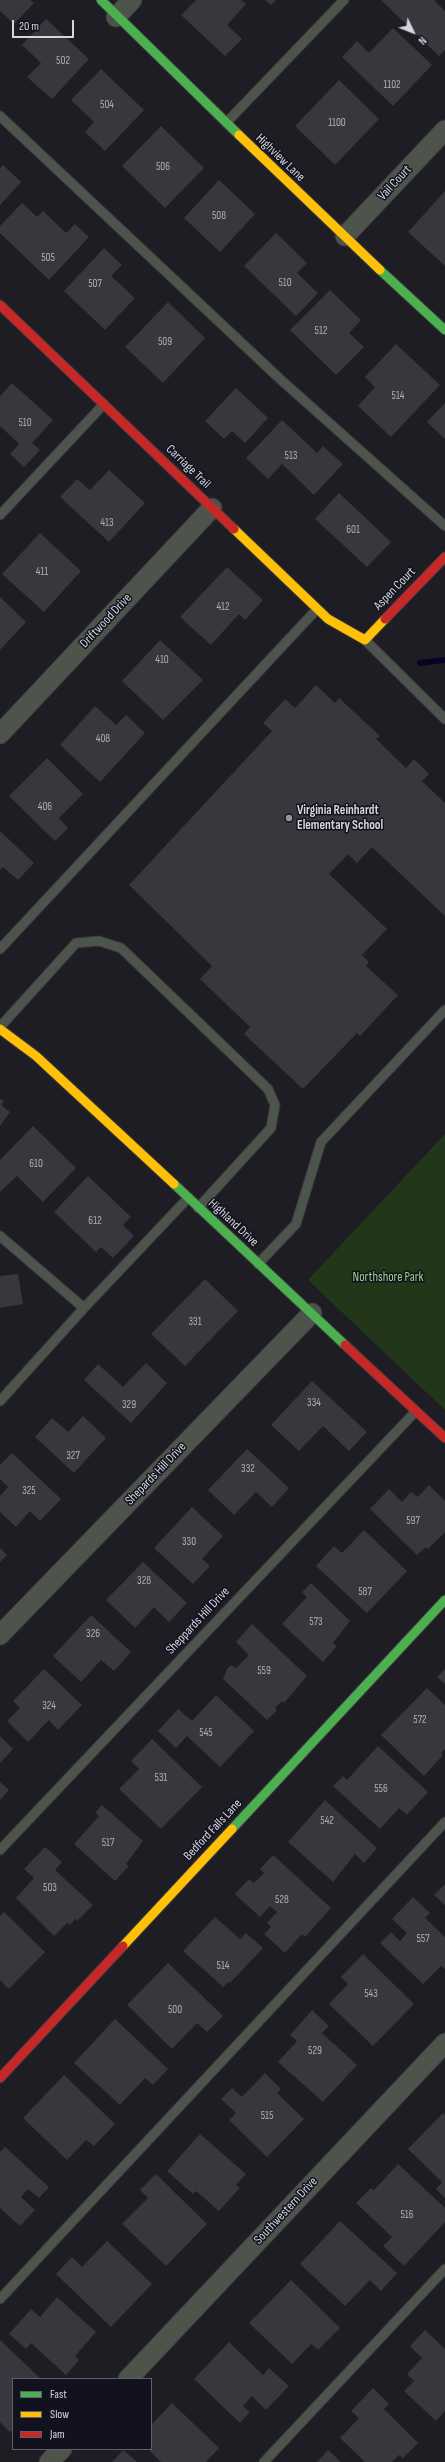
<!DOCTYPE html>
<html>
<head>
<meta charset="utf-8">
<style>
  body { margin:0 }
  #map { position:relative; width:445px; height:2462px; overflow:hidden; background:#1e1d24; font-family:"Sofia Sans Condensed",sans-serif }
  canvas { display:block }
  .legend { position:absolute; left:12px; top:2378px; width:140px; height:72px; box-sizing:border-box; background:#12111e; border:1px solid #605f6b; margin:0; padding:5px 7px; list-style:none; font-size:12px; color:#d5d5de }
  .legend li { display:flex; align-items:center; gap:8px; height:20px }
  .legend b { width:20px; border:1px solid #605f6b }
  .north { position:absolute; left:393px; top:12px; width:40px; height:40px; -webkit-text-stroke:3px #12111e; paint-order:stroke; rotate:133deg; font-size:11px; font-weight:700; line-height:16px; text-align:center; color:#d5d5de }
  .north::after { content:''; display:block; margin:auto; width:14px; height:18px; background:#d5d5de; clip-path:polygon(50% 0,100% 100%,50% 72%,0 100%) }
  .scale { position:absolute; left:12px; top:20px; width:62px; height:18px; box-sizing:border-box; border:2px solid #d5d5de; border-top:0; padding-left:5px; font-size:12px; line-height:14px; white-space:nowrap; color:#d5d5de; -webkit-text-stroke:3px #12111e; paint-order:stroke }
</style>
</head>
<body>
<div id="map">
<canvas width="445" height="2462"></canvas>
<ul class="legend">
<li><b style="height:5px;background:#4caf50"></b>Fast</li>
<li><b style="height:5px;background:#ffc107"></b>Slow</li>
<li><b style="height:5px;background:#c62828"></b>Jam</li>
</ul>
<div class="north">N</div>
<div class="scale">20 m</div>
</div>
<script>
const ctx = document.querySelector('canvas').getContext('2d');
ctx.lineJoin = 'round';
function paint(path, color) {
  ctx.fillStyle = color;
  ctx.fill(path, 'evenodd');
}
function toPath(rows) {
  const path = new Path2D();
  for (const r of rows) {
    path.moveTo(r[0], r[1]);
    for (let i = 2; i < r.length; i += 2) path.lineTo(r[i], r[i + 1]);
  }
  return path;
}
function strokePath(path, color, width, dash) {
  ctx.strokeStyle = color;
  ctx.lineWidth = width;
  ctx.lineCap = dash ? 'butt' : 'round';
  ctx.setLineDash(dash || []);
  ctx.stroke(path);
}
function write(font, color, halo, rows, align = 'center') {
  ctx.font = font + ' "Sofia Sans Condensed",sans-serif';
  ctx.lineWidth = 3;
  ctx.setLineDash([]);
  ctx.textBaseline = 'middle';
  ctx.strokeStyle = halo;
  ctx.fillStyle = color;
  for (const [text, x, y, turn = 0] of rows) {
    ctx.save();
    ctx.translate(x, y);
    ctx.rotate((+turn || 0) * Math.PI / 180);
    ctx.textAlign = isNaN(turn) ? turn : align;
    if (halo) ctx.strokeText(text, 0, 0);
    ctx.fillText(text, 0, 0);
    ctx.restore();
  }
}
paint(toPath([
  [445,1134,445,1410,308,1280]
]), '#22371a');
strokePath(toPath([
  [420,663,445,660]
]), '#0a0325', 6);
paint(toPath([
  [0,0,30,0,34,3,14,24,0,11],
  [196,0,241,0,246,4,227,25,242,39,225,56,181,15],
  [265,0,276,0,271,5],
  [381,0,434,0,445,11,445,50,439,56],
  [46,19,89,59,52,99,27,77,41,63,22,45],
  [393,28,432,65,393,106,342,57,357,41,369,53],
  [101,69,144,110,105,151,85,132,94,122,71,100],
  [339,80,379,119,335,165,295,126],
  [161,126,204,168,165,208,122,166],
  [3,165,21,182,0,205,0,168],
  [219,180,255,214,220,252,184,218],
  [445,191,445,266,408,232],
  [22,203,37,217,43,211,66,233,75,224,89,237,49,280,0,233,0,226],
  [276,233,307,263,297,273,318,293,296,316,244,266],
  [104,248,122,265,111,276,135,298,105,330,64,291],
  [330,290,361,320,349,333,364,347,336,375,290,330],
  [168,302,205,338,163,383,125,347],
  [396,344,440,385,391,437,358,406,375,387,365,377],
  [12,383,53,420,32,443,40,450,24,467,10,454,19,444,0,426,0,396],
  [236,388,268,418,245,443,232,431,224,439,205,421],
  [445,403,445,439,427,422],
  [282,420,317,453,323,446,343,464,314,495,282,464,268,479,246,458],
  [109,470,145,503,109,542,60,497,77,479,90,490],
  [339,493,391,542,367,567,315,519],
  [40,533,81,571,44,612,2,574],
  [227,567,263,600,245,620,239,614,211,645,180,617],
  [0,597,26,622,0,650],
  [160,640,203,680,163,720,122,681],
  [316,685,335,703,339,698,380,736,376,739,406,768,414,759,429,774,422,781,445,803,445,916,372,847,357,863,348,854,329,874,387,929,362,955,369,962,366,966,398,995,360,1036,357,1033,303,1089,244,1034,250,1027,200,979,212,966,129,885,272,731,263,723,285,699,295,708],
  [95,706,116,725,126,715,145,733,100,782,60,745],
  [47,758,83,794,59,818,68,828,55,841,9,796],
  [0,831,34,863,18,880,3,867,0,870],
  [0,1099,4,1101,1,1105,10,1112,0,1126],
  [33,1126,76,1168,43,1202,17,1176,0,1192,0,1160],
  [88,1176,131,1217,123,1225,134,1236,113,1258,101,1247,96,1252,54,1212],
  [18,1274,23,1304,0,1308,0,1276],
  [205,1279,238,1311,185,1366,151,1334],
  [146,1363,167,1383,131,1423,84,1380,98,1364,123,1387],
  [312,1381,367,1432,349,1451,323,1426,299,1451,271,1425],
  [83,1416,106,1438,74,1473,35,1437,52,1418,68,1432],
  [247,1449,289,1488,272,1507,256,1492,234,1515,208,1490],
  [12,1453,61,1499,40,1521,30,1511,16,1527,0,1512,0,1496,8,1487,0,1479,0,1465],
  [429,1485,445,1501,445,1532,428,1549,426,1547,417,1555,370,1509,389,1489,402,1502,411,1492,418,1497],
  [192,1507,223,1536,202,1559,210,1566,193,1584,154,1548],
  [364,1530,407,1571,367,1613,316,1566,334,1546,342,1553],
  [0,1548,7,1555,0,1562],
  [143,1562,187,1603,169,1622,154,1607,135,1628,106,1600],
  [311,1583,350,1621,333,1643,337,1646,323,1662,282,1624,307,1597,302,1592],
  [91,1615,131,1652,114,1671,101,1660,81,1682,53,1656],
  [252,1624,307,1676,284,1703,282,1701,275,1708,277,1710,267,1720,223,1679,227,1669,231,1665,236,1668,249,1655,236,1642],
  [44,1669,82,1705,58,1730,49,1720,28,1742,7,1721,20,1708,13,1701],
  [445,1669,445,1684,437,1677],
  [427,1688,445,1705,445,1749,441,1753,443,1755,424,1776,381,1735],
  [216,1695,254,1731,220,1767,187,1736,176,1748,158,1731,178,1709,192,1721],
  [0,1736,13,1749,0,1763],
  [152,1739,202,1787,161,1829,119,1789,139,1769,131,1761],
  [378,1746,428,1792,407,1815,399,1808,380,1829,333,1786,343,1776,347,1780],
  [0,1782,9,1790,0,1800],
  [325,1800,377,1848,364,1863,355,1854,333,1882,288,1842],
  [102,1805,143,1841,126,1864,129,1866,115,1881,74,1844,99,1816,95,1813],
  [45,1847,62,1862,55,1870,93,1905,77,1921,75,1919,70,1925,67,1923,54,1936,16,1898,34,1878,24,1869],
  [273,1855,331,1908,305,1937,302,1934,285,1953,264,1934,271,1927,267,1923,277,1912,270,1906,260,1917,235,1894,249,1879,254,1883,264,1873,260,1869],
  [445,1884,445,1905,434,1895],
  [413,1897,430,1913,425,1918,445,1937,445,1969,441,1966,423,1984,380,1943,391,1932,400,1941,407,1933,392,1919],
  [4,1912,45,1952,9,1989,0,1980,0,1916],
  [215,1917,240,1939,246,1933,263,1948,230,1983,228,1982,223,1987,183,1951],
  [363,1954,414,2004,373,2046,329,2004,348,1984,341,1977],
  [168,1963,223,2016,207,2032,197,2023,172,2049,127,2005],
  [312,2010,329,2026,322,2033,357,2065,323,2102,278,2062,297,2041,290,2035],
  [115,2019,168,2069,153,2085,145,2078,120,2105,74,2063],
  [265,2073,281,2089,277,2093,304,2119,267,2157,229,2120,236,2113,221,2099,232,2088,242,2097],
  [64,2075,115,2124,94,2146,86,2140,67,2160,23,2118],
  [443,2113,445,2115,445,2198,436,2189,442,2182,408,2149],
  [200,2134,246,2174,236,2185,240,2188,219,2211,196,2191,193,2194,167,2171],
  [5,2147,49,2187,39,2198,28,2189,21,2197,35,2210,20,2226,0,2208,0,2152],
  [398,2164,445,2208,445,2222,404,2266,383,2246,392,2237,356,2203,371,2188,374,2190],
  [156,2174,207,2224,166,2266,122,2224,148,2198,140,2190],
  [340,2221,397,2273,381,2291,370,2280,345,2306,300,2264],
  [107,2241,152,2284,111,2327,56,2274,72,2257,82,2267],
  [291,2280,340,2328,318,2350,311,2344,292,2364,249,2323],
  [57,2297,96,2332,75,2356,79,2360,66,2375,31,2343,26,2349,9,2334,31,2309,40,2317],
  [425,2330,445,2349,445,2411,436,2421,404,2391,414,2381,407,2374,422,2358,410,2346],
  [0,2340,41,2379,13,2379,13,2429,10,2432,0,2422],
  [229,2342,263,2375,269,2368,289,2386,266,2410,252,2396,243,2406,250,2412,240,2423,194,2379],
  [373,2388,389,2404,384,2409,418,2443,403,2458,399,2455,392,2462,365,2462,340,2438,359,2418,351,2411],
  [172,2403,219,2448,206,2462,161,2462,148,2449,151,2449,151,2425],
  [123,2450,137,2462,112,2462],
  [328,2450,341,2462,317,2462]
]), '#38373d');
const lane = toPath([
  [0,116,280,379,445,526],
  [226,123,344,0],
  [0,515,104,404],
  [365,640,445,719],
  [0,949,317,609],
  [0,1027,76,943,99,941,121,948,268,1089,275,1105,271,1128,198,1208],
  [0,1236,84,1308,188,1198],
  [258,1264,296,1224,321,1142,445,1010],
  [0,1401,84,1308],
  [0,1850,416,1411],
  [0,2299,445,1822],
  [264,2462,445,2269]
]);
const street = toPath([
  [116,17,132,0],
  [345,236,445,130],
  [0,734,212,508],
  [0,1635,312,1313],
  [128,2379,445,2043],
  [49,2462,62,2449]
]);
const fast = toPath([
  [101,0,239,135],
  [380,270,445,330],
  [174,1184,345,1345],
  [232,1829,445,1600]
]);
const slow = toPath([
  [239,135,380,270],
  [234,529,328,619,365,640,385,619],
  [0,1029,36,1056,174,1184],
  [123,1946,232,1829]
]);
const jam = toPath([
  [0,305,234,529],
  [385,619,445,557],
  [345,1345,445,1438],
  [0,2078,123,1946]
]);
strokePath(lane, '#38383d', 11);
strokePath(street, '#38383d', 21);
strokePath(fast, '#38383d', 11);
strokePath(slow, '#38383d', 11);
strokePath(jam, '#38383d', 11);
strokePath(lane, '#4d544c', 9);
strokePath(street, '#4d544c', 19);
strokePath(fast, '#4caf50', 9);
strokePath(slow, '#ffc107', 9);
strokePath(jam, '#c62828', 9);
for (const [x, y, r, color] of [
  [289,818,4,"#95959d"]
]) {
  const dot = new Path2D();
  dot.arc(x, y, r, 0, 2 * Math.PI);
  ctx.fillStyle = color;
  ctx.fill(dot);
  strokePath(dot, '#12111e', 1.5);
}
write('11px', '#aeaeb6', null, [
  ["502",63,61],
  ["1102",392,85],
  ["504",107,105],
  ["1100",337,123],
  ["506",163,167],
  ["508",219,216],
  ["505",48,258],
  ["510",285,283],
  ["507",95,284],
  ["512",321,331],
  ["509",165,342],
  ["514",398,396],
  ["510",25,423],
  ["513",291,456],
  ["413",107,523],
  ["601",353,530],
  ["411",42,572],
  ["412",223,607],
  ["410",162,660],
  ["408",103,739],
  ["406",45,807],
  ["610",36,1164],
  ["612",95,1221],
  ["331",195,1322],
  ["334",314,1403],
  ["329",129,1405],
  ["327",73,1456],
  ["332",248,1469],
  ["325",29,1491],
  ["597",413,1521],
  ["330",189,1542],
  ["328",144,1581],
  ["587",365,1592],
  ["573",316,1622],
  ["326",93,1634],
  ["559",264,1671],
  ["324",49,1706],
  ["572",420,1720],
  ["545",206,1733],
  ["531",161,1778],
  ["556",381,1789],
  ["542",327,1821],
  ["517",108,1843],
  ["503",50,1888],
  ["528",282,1900],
  ["557",423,1939],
  ["514",223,1966],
  ["543",371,1994],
  ["500",175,2010],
  ["529",315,2051],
  ["515",267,2116],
  ["516",407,2215]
]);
write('13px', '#d5d5de', '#12111e', [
  ["Highview Lane",280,158,44],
  ["Vail Court",395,183,-47],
  ["Carriage Trail",188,467,44],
  ["Aspen Court",395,589,-46],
  ["Driftwood Drive",106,621,-47],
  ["Highland Drive",233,1223,43],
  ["Shepards Hill Drive",156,1474,-46],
  ["Sheppards Hill Drive",198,1621,-47],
  ["Bedford Falls Lane",213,1830,-47],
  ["Southwestern Drive",286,2211,-47]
]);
write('bold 13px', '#d5d5de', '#12111e', [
  ["Virginia Reinhardt",297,811],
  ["Elementary School",297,826]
], 'left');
write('13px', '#9cd187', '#12111e', [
  ["Northshore Park",388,1278]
]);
</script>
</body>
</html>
